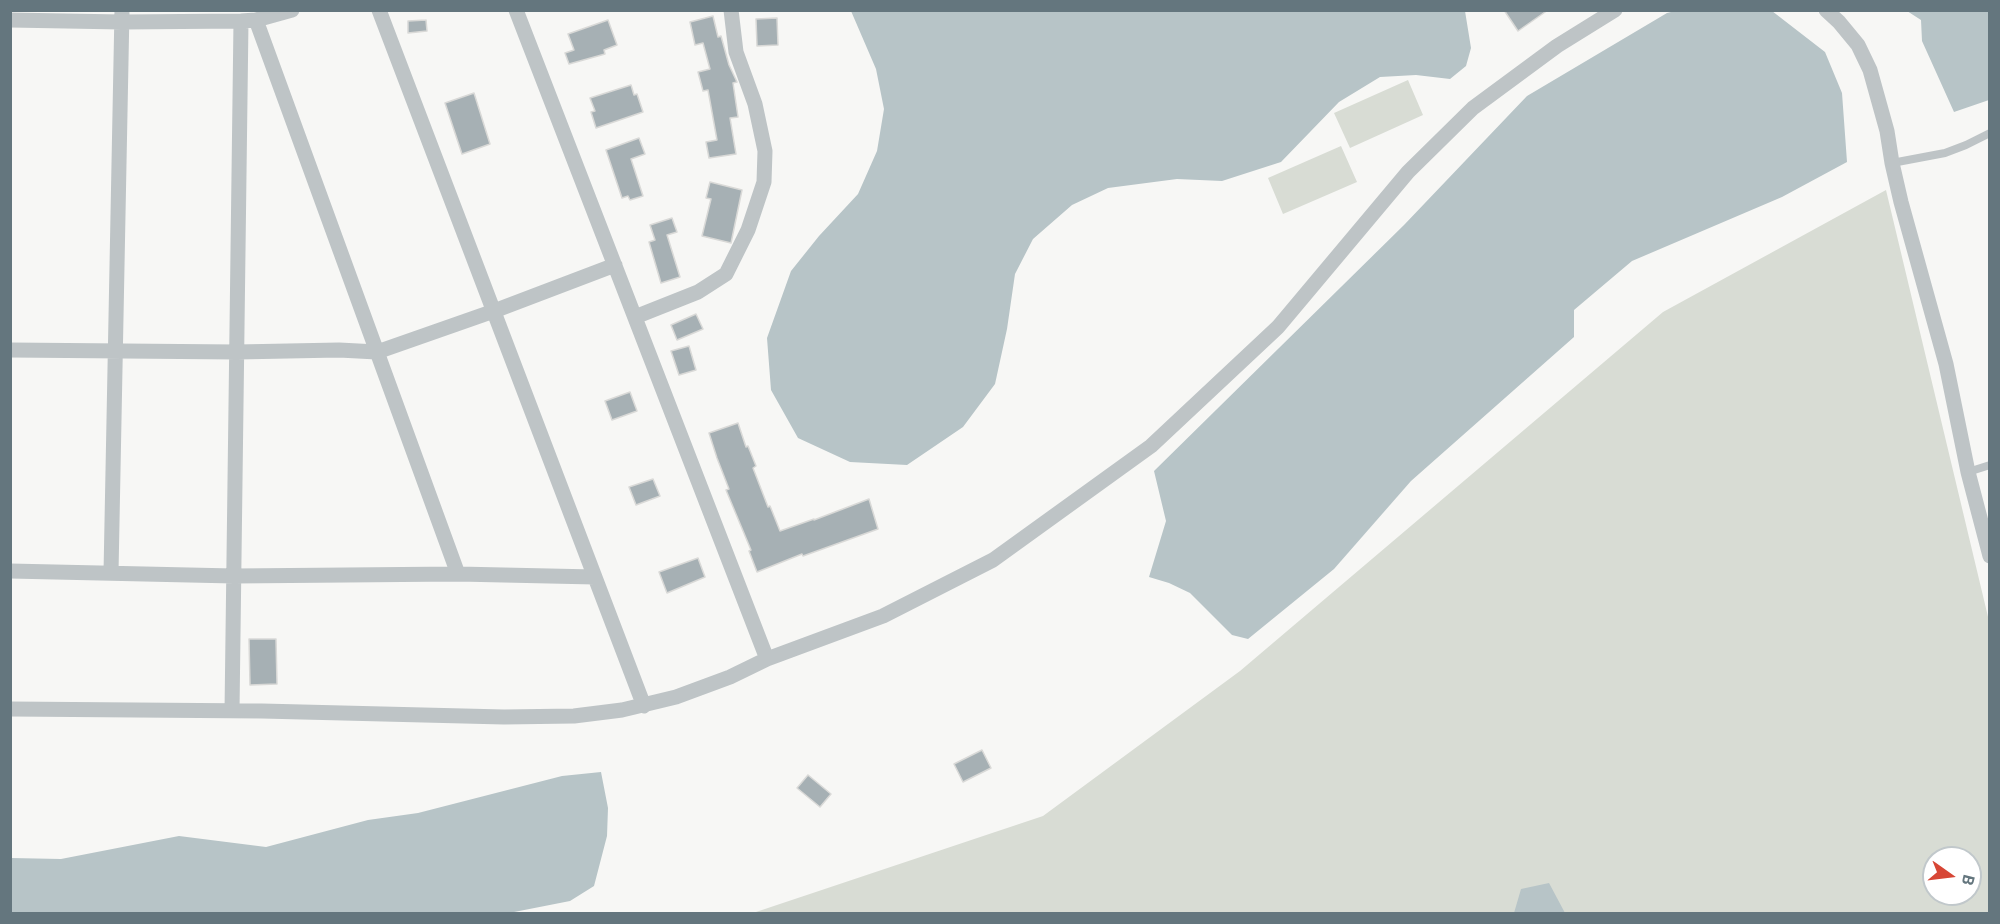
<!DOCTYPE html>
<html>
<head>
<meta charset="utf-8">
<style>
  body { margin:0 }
  #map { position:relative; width:2000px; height:924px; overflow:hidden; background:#f7f7f5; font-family:Roboto,sans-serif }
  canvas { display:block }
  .frame { position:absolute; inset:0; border:12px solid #64767e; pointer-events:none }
  .north { position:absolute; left:1922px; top:846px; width:60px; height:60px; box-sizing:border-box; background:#fff; border:2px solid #c1c8cb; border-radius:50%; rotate:104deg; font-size:16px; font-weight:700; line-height:24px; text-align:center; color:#64767e }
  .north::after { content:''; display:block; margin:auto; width:21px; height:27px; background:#d74635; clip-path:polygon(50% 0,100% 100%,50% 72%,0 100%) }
</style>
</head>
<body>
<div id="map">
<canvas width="2000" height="924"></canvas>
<div class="frame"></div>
<div class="north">B</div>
</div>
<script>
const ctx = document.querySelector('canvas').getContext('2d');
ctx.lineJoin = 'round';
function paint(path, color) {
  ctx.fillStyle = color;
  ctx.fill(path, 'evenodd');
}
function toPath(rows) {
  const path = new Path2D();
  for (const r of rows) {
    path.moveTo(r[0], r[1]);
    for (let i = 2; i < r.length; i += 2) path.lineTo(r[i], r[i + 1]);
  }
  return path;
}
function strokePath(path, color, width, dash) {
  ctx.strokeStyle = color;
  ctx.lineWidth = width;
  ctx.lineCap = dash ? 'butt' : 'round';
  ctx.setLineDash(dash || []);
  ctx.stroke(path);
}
paint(toPath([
  [1408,80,1423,115,1350,148,1334,113],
  [1341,146,1357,182,1283,214,1268,178],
  [1886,190,1989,621,1989,913,750,914,1043,816,1240,671,1663,312],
  [1934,858,1970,858,1970,894,1934,894]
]), '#d8dcd4');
paint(toPath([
  [851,11,1465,11,1471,48,1466,66,1450,79,1416,75,1380,77,1339,102,1281,162,1222,181,1177,179,1108,188,1072,205,1033,239,1015,274,1007,329,995,384,963,427,907,465,850,462,798,438,771,390,767,338,791,271,819,236,858,194,877,151,884,109,876,69],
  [1675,11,1772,11,1825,52,1842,93,1847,162,1782,197,1632,261,1574,310,1574,337,1411,481,1334,569,1248,639,1232,635,1190,593,1169,583,1149,577,1166,521,1154,471,1404,225,1527,96,1667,13],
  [1907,11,1989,11,1989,100,1954,112,1922,41,1921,20],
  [601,772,608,808,607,836,594,886,570,901,504,914,11,913,11,858,61,859,179,836,266,847,368,820,418,813,562,776],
  [1549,883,1565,913,1514,913,1521,889]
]), '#b7c4c7');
const building = toPath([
  [1504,10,1548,10,1518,31,1504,10],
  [713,16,718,37,721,36,729,65,737,82,733,83,738,117,730,118,736,154,709,158,706,142,717,140,708,90,703,91,698,72,710,69,703,43,695,45,690,22,713,16],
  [777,18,778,45,757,46,756,19,777,18],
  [426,20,427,31,408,33,408,21,426,20],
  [608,20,617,45,604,50,605,54,569,64,565,53,574,50,568,34,608,20],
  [631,85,634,95,637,94,643,112,596,128,591,112,595,111,590,98,631,85],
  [474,93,490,144,462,154,445,103,474,93],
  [639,138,645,154,631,159,643,196,630,200,628,196,622,198,606,150,639,138],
  [710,182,742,190,731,243,702,236,711,199,706,198,710,182],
  [672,218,677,232,667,235,680,277,661,283,649,242,655,240,650,225,672,218],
  [696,314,703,329,677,340,671,325,696,314],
  [689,346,696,370,679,375,671,351,689,346],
  [630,392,637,411,612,420,605,401,630,392],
  [738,423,746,447,748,446,756,466,753,468,768,507,770,506,780,531,814,519,814,520,869,499,878,529,803,556,802,554,757,572,749,551,751,550,726,490,729,489,717,458,709,433,738,423],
  [653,479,660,496,636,505,629,487,653,479],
  [698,558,705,577,667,593,659,572,698,558],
  [249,639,276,639,277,684,250,685,249,639],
  [982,750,991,768,963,782,954,764,982,750],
  [808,775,831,794,820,807,797,788,808,775]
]);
paint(building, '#a6b0b4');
strokePath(building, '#d9d9d7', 1.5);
strokePath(toPath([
  [1892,163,1945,153,1966,145,1990,133],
  [1968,472,1990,465]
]), '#bec4c6', 8);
strokePath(toPath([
  [379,10,644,706],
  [516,10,767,659],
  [1826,10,1839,22,1858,45,1870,70,1887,131,1892,163,1901,202,1946,364,1968,472,1990,556],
  [10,20,122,22,241,21,256,20,292,10],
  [256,20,458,574],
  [635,317,698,292,726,274,748,230,764,182,765,151,755,104,736,52,731,10],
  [10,350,237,352,339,350,377,352,494,311,615,265],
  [10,571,234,576,458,574,595,577],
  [111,573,122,10],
  [10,709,262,711,504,717,574,716,622,710,676,697,730,677,767,659,883,616,993,560,1151,446,1278,327,1408,172,1473,108,1557,46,1615,10],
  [232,711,241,21]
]), '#bec4c6', 15);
</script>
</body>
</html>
